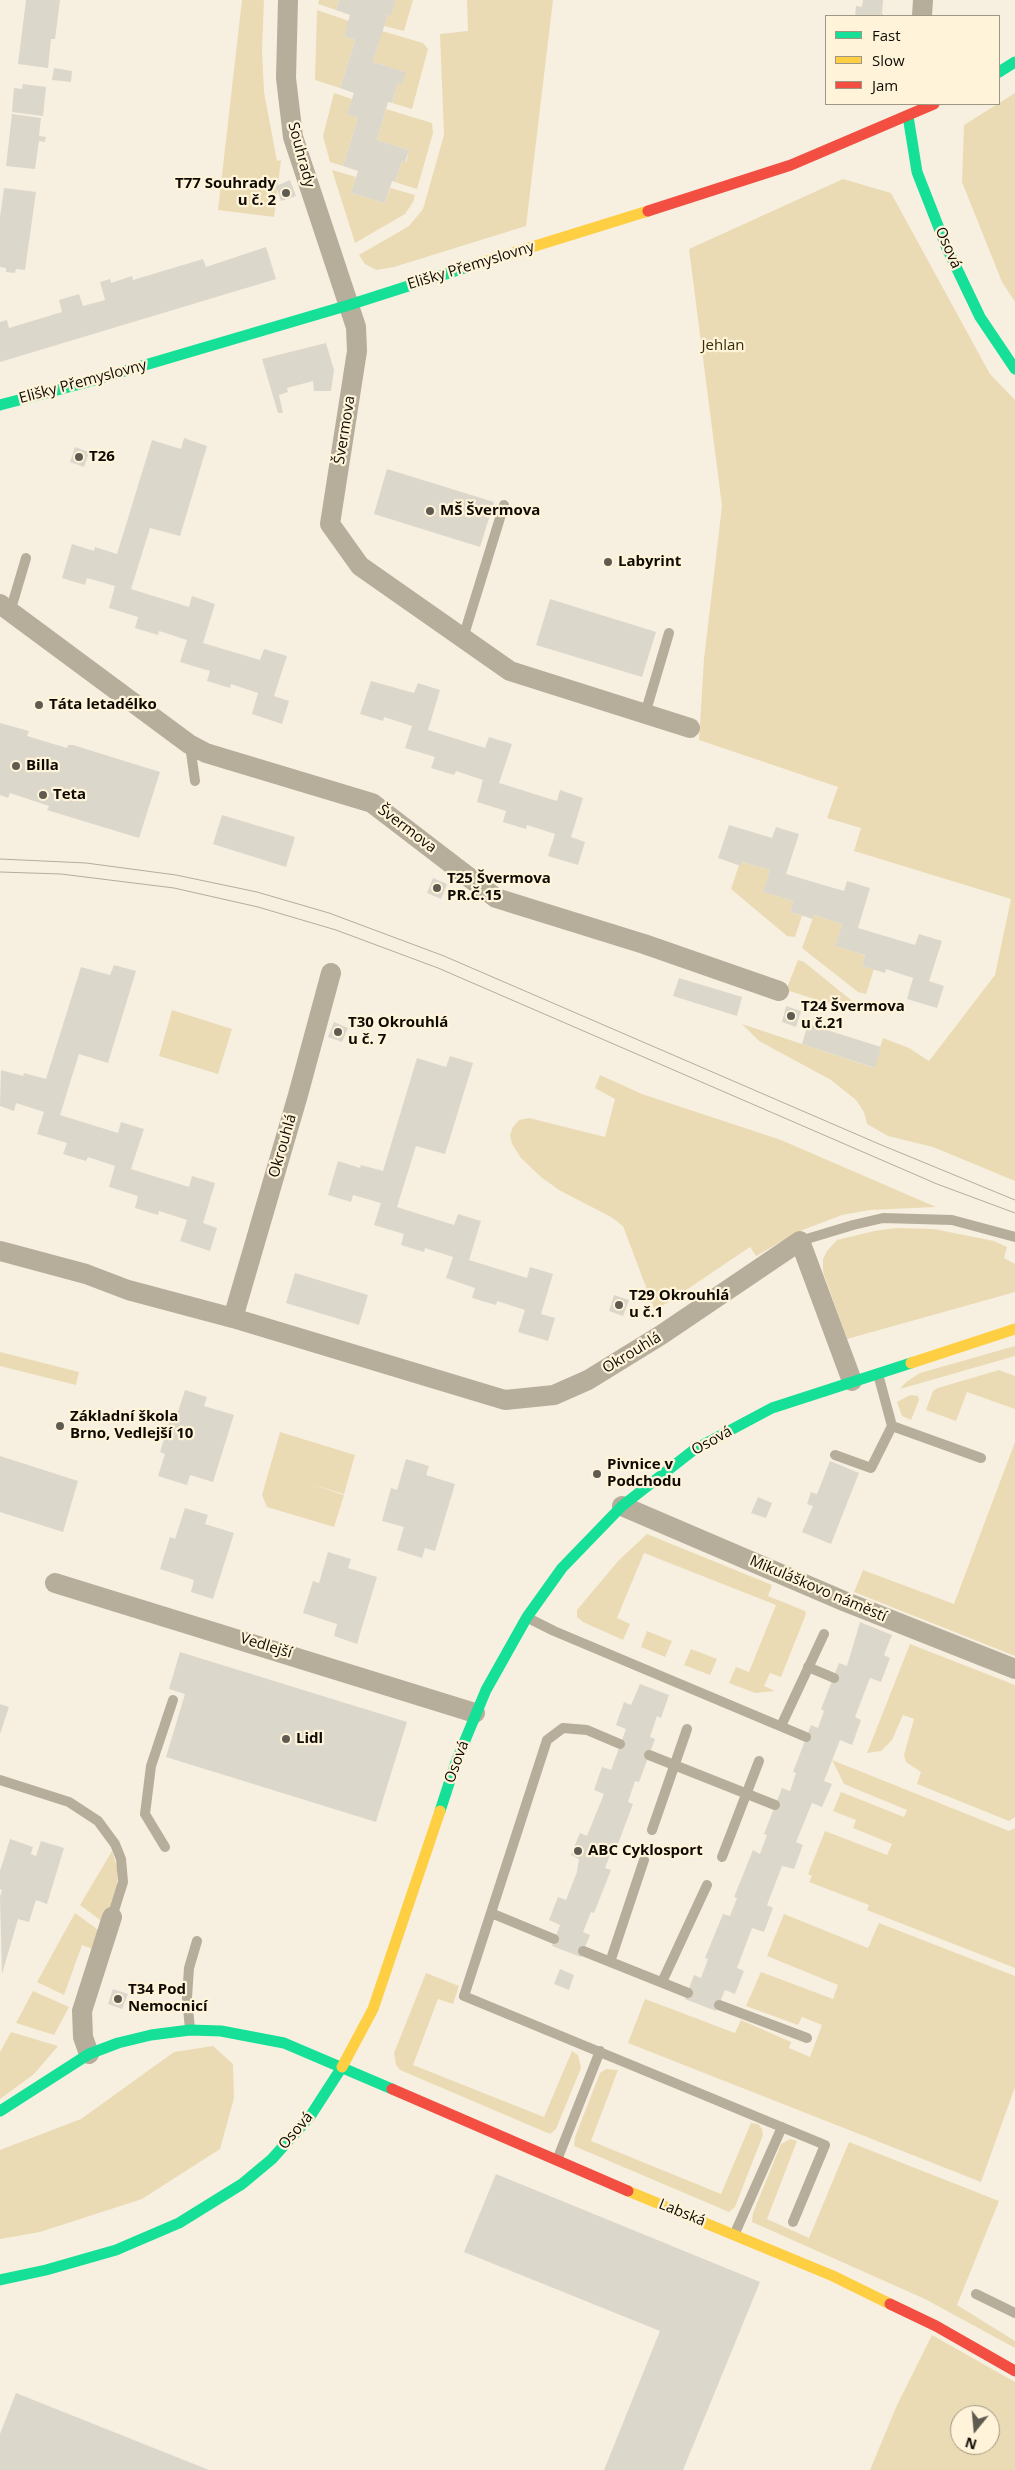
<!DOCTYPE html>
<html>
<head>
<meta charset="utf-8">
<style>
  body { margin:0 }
  #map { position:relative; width:1015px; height:2470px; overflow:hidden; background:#f7f0e1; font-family:"Open Sans",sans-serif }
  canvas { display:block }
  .legend { position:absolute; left:825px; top:15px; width:175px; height:90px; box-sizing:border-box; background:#fff4d9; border:1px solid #9f9784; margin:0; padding:6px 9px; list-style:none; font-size:15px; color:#0f0b04 }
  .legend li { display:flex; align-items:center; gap:10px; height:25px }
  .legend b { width:25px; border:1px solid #9f9784 }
  .north { position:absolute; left:950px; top:2405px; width:50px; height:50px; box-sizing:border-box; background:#fff4d9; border:1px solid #9f9784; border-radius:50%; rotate:197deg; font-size:14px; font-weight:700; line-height:20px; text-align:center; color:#0f0b04 }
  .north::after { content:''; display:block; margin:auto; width:18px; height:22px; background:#605b51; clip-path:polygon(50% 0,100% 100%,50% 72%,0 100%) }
</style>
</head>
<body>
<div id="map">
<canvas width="1015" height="2470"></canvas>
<ul class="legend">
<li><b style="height:6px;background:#16e098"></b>Fast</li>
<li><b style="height:6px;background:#ffcf43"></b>Slow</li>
<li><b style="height:6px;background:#f24e42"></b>Jam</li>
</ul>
<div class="north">N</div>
</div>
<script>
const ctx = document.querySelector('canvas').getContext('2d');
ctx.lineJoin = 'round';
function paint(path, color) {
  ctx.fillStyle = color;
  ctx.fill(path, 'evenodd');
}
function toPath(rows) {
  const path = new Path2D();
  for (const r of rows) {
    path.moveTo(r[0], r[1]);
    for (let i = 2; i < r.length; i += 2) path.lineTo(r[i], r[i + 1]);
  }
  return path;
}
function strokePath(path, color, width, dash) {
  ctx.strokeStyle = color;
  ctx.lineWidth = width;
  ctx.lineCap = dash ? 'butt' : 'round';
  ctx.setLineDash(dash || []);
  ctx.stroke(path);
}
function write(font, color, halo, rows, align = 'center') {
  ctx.font = font + ' "Open Sans",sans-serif';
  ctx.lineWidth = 4.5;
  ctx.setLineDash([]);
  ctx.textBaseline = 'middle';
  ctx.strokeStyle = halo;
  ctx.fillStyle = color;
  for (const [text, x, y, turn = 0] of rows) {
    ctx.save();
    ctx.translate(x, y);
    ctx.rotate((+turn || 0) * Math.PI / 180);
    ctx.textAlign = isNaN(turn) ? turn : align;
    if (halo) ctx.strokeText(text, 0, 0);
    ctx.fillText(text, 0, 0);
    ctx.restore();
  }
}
paint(toPath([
  [242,0,264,0,262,50,264,92,277,161,281,160,274,217,218,210],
  [319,0,339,0,336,10,318,4],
  [396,0,413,0,404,31,384,26,388,14,391,15],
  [467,0,553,0,526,226,394,267,376,270,365,264,359,255,409,226,423,209,444,135,440,34,468,31],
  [317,10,349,21,344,36,355,40,340,88,315,80],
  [382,31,423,43,428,49,412,109,392,103,398,83,405,72,373,62],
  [334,93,352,99,348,114,358,118,343,166,330,162,323,136],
  [1015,93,1015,302,1002,282,962,182,964,125],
  [386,109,432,123,433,133,417,189,395,182,402,161,406,162,409,150,377,140],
  [332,170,356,177,351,193,385,203,390,188,415,195,413,202,405,214,355,243],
  [843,179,891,193,990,374,1015,400,1015,1181,933,1147,888,1136,867,1124,864,1112,856,1100,831,1080,759,1041,742,1024,874,1068,883,1038,909,1048,929,1061,995,975,1011,899,854,851,861,828,827,818,838,787,699,740,704,659,722,506,689,249],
  [742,862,770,870,764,892,793,901,790,912,802,916,795,937,787,936,731,889,739,865],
  [814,915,842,924,835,946,865,955,862,966,874,969,866,994,858,992,802,948],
  [798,960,804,962,861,1008,859,1013,786,990],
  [172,1010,232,1029,218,1074,159,1056],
  [600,1075,642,1094,781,1140,936,1207,870,1210,842,1215,800,1231,756,1256,750,1247,655,1311,623,1226,611,1217,559,1190,541,1177,521,1158,512,1144,510,1135,513,1127,519,1120,529,1118,605,1137,615,1099,595,1088],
  [896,1228,934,1229,994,1241,1007,1247,1004,1258,1015,1264,1015,1292,847,1339,823,1272,823,1259,827,1251,837,1240,874,1231],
  [1015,1346,1015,1356,900,1389,906,1382,920,1373],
  [0,1352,79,1372,76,1385,0,1366],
  [999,1370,1015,1376,1015,1409,967,1392,956,1421,926,1410,933,1391,938,1388],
  [910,1395,918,1396,919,1400,911,1420,902,1416,897,1402],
  [280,1432,355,1455,344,1494,311,1484,344,1495,334,1527,267,1507,262,1495],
  [1015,1442,1015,1656,854,1592,863,1570,954,1604],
  [647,1534,772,1585,768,1596,805,1611,806,1614,781,1677,770,1673,764,1686,775,1691,755,1693,729,1683,736,1667,749,1672,776,1605,644,1553,617,1618,630,1624,623,1640,583,1622,577,1617,577,1610,619,1560],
  [647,1631,672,1641,665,1657,641,1647],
  [910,1644,1015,1685,1015,1817,1009,1821,917,1784,921,1772,906,1762,904,1755,914,1719,903,1715,892,1740,881,1751,867,1753],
  [691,1649,717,1659,710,1675,684,1665],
  [832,1760,1009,1831,1015,1828,1015,1968,867,1910,869,1905,809,1882,812,1876,808,1874,825,1831,887,1855,892,1844,853,1828,856,1820,833,1811,841,1792,904,1817,907,1810,844,1784],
  [112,1851,117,1867,117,1886,104,1923,80,1905],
  [75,1913,101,1932,95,1950,82,1945,64,1995,37,1982],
  [784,1914,868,1948,879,1923,1015,1976,1015,2087,981,2182,628,2043,645,1999,735,2033,741,2020,791,2042,789,2048,810,2057,822,2025,802,2017,798,2025,746,2006,761,1972,833,1999,838,1985,767,1956],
  [426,1973,459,1986,453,2004,438,1999,413,2065,544,2117,572,2051,578,2055,581,2068,556,2129,550,2134,400,2070,396,2065,394,2053],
  [33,1991,69,2007,54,2035,16,2023],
  [11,2032,58,2046,34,2074,0,2099,0,2052],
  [213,2046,233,2064,234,2098,220,2149,142,2199,40,2232,0,2239,0,2150,81,2119,174,2052],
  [606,2069,618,2070,591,2141,721,2194,751,2123,758,2124,762,2129,763,2135,735,2207,729,2212,574,2146,575,2137,600,2073],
  [790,2139,797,2141,767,2219,809,2238,849,2142,999,2201,957,2305,1015,2341,1015,2348,925,2299,752,2222,753,2213,781,2144],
  [932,2335,1015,2382,1015,2470,870,2470,897,2405],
  [960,2415,990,2415,990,2445,960,2445]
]), '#ebdbb4');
paint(toPath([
  [26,0,60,0,55,39,51,39,48,68,18,64],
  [339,0,396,0,391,16,388,14,373,62,406,72,402,84,398,83,392,103,388,102,377,140,409,150,405,162,402,161,395,182,392,181,385,203,351,193,358,171,343,166,358,118,347,114,354,93,340,88,355,40,344,36,350,15,336,10],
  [863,0,883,0,882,13,884,16,855,16,856,6,862,7],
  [54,68,72,71,71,82,52,80],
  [23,84,46,87,43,116,12,112,14,88,22,89],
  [12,114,41,118,39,136,46,137,45,142,39,141,35,169,6,166],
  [290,180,296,196,281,201,276,186],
  [4,188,36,192,25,270,16,269,15,273,6,272,6,268,0,267,0,217],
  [266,247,276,279,0,362,0,322,7,320,9,328,62,312,59,300,79,294,83,306,105,300,100,282,110,279,111,283,132,276,133,280,203,259,206,267],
  [326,343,334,370,331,391,314,391,313,381,287,388,288,392,279,395,283,413,278,413,262,359],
  [184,438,207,446,180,536,150,528,131,589,189,607,192,596,215,604,203,643,260,660,264,649,287,656,274,696,289,701,282,724,252,714,258,693,231,684,230,688,207,681,210,671,180,662,187,640,159,631,158,635,135,628,138,617,109,608,115,586,87,578,85,585,62,578,72,544,94,551,95,547,117,554,152,440,181,449],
  [75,447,89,452,84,467,70,462],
  [387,469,494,502,480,547,374,514],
  [550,599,656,632,642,677,536,645],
  [371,681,414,693,418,683,440,690,428,730,485,748,489,737,512,744,499,783,557,801,560,790,583,798,571,837,585,842,578,865,548,856,555,834,527,825,526,829,503,822,506,811,477,802,483,780,456,771,454,775,431,768,435,757,405,748,412,726,384,717,383,721,360,714],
  [0,723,29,731,27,736,67,748,68,745,73,745,160,772,139,838,47,810,49,806,10,793,8,798,0,795],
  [222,815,295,837,286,867,213,844],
  [729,825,772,838,776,827,799,834,786,874,844,891,847,881,870,888,858,928,915,945,919,934,942,941,929,981,944,986,937,1008,907,999,913,978,886,969,885,973,862,966,865,955,835,946,842,924,814,915,813,919,790,912,793,901,763,892,770,870,742,862,741,866,718,858],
  [433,878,447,884,441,899,427,893],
  [114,965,136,971,108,1063,79,1054,60,1115,118,1133,121,1122,144,1129,131,1169,189,1187,192,1176,215,1183,203,1223,217,1228,210,1251,180,1241,187,1220,159,1211,158,1215,135,1208,138,1196,109,1187,115,1166,88,1157,86,1161,63,1154,67,1143,37,1134,44,1112,16,1103,14,1111,0,1106,1,1070,23,1076,24,1073,46,1079,81,967,110,975],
  [679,978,742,997,737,1016,673,996],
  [786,1006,801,1011,796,1027,782,1022],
  [334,1022,348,1028,342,1042,328,1037],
  [808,1024,881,1047,875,1068,802,1044],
  [450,1056,473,1063,445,1154,416,1146,397,1207,454,1225,458,1214,481,1221,469,1260,527,1278,530,1267,553,1274,541,1314,555,1318,548,1341,518,1332,525,1310,497,1301,496,1305,472,1298,475,1288,446,1278,453,1257,425,1248,424,1252,401,1245,404,1234,374,1225,381,1203,353,1195,351,1202,328,1195,338,1161,360,1168,361,1165,383,1171,417,1058,446,1067],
  [295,1273,368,1295,359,1325,286,1303],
  [614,1295,629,1300,623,1316,609,1311],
  [185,1390,207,1397,204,1406,234,1415,213,1482,190,1475,187,1485,158,1476,165,1454,160,1452,170,1420,175,1421],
  [0,1456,78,1481,63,1532,0,1512],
  [406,1459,429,1466,426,1475,455,1484,435,1551,425,1548,422,1558,397,1550,404,1527,382,1521,391,1488,397,1490],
  [830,1461,859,1473,831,1544,802,1532,813,1506,807,1504,811,1492,817,1494],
  [758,1497,772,1503,766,1518,751,1513],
  [185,1508,208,1515,205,1524,234,1533,213,1599,191,1592,194,1580,160,1569,170,1537,175,1539],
  [328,1552,351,1559,348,1568,377,1577,357,1644,334,1636,337,1624,303,1613,313,1581,319,1583],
  [860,1622,892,1635,884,1655,890,1658,881,1682,870,1678,855,1717,861,1720,852,1745,840,1740,824,1781,832,1784,822,1807,812,1803,796,1842,803,1845,794,1869,782,1866,767,1905,773,1908,764,1932,752,1928,737,1968,744,1971,735,1994,725,1990,716,2011,685,1999,694,1975,701,1978,708,1959,705,1958,723,1914,730,1916,737,1898,734,1897,753,1850,760,1854,767,1835,764,1834,782,1788,790,1791,796,1773,793,1772,811,1725,818,1728,824,1711,821,1709,839,1663,847,1666],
  [180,1652,407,1722,376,1822,166,1757,185,1694,169,1689],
  [640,1684,669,1695,661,1718,657,1716,650,1737,655,1739,639,1782,635,1781,628,1802,633,1804,616,1849,613,1847,605,1868,611,1870,594,1913,591,1912,583,1932,590,1935,581,1957,552,1946,560,1925,549,1920,558,1897,566,1900,577,1872,579,1859,571,1855,580,1833,587,1836,604,1794,594,1790,602,1767,611,1770,626,1729,616,1725,624,1702,631,1705],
  [0,1704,9,1707,0,1734],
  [10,1839,33,1847,31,1854,36,1856,41,1841,64,1848,47,1904,36,1900,29,1922,18,1919,2,1974,0,1897,2,1890,0,1889,0,1871],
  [560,1969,574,1975,569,1990,554,1984],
  [113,1989,128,1994,122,2009,108,2004],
  [496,2174,760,2282,683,2470,604,2470,660,2331,464,2252],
  [16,2393,209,2470,0,2470,0,2434]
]), '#dbd7cb');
strokePath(toPath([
  [10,612,26,558],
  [463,638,504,505],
  [645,714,669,633],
  [190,745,195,781],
  [800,1241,853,1225,883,1218,952,1220,1015,1237],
  [878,1374,892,1426,981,1458],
  [835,1455,871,1468,892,1426],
  [528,1618,554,1631,806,1737],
  [808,1667,834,1678],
  [781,1726,824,1634],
  [620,1744,587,1730,563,1728,547,1740,464,1996,825,2145,793,2222],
  [649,1755,775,1805],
  [0,1780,69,1802,98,1821,115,1844,121,1859,123,1882,112,1917],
  [652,1830,687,1729],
  [165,1847,145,1814,151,1766,173,1700],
  [722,1857,759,1761],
  [491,1913,554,1939],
  [583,1951,688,1993],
  [610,1962,644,1860],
  [662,1982,707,1885],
  [719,2005,807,2038],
  [190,2029,187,1998,189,1968,197,1941],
  [557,2160,600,2051],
  [735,2233,782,2127],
  [976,2294,1015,2313]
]), '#b6ae9b', 10);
strokePath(toPath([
  [288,0,286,78,293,137,356,327,357,351,330,524,360,566,510,671,690,728],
  [922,16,923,0],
  [0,604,189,744,206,753,372,803,496,898,644,944,779,991],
  [0,1251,86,1274,128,1290,233,1318,505,1400,554,1395,588,1380,661,1335,800,1241,852,1381],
  [233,1318,298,1095,331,973],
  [622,1506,846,1602,1015,1669],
  [55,1583,475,1713],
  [89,2054,83,2037,82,2011,112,1917]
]), '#b6ae9b', 20);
strokePath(toPath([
  [999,72,1015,62],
  [908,116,917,172,946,246,980,317,1015,369],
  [0,405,84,383,349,305,477,264],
  [440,1811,456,1762,486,1690,527,1617,562,1568,622,1506,695,1449,772,1408,911,1363],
  [0,2111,89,2054,118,2043,151,2035,190,2030,221,2031,284,2043,392,2089],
  [0,2280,46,2270,116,2250,179,2223,242,2184,272,2159,311,2115,342,2067]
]), '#16e098', 11);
strokePath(toPath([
  [477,264,648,211],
  [911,1363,1015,1329],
  [342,2067,373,2009,440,1811],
  [628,2191,833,2276,890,2304]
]), '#ffcf43', 11);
strokePath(toPath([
  [648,211,791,165,934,104],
  [392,2089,628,2191],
  [890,2304,936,2326,1015,2371]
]), '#f24e42', 11);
strokePath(toPath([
  [0,859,86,863,176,875,257,892,329,913,444,956,879,1144,1015,1200],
  [0,872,61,874,174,888,258,907,336,930,438,968,937,1184,1015,1213]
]), '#b3ac9f', 1);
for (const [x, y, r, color] of [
  [286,193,5,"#605b51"],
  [79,457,5,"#605b51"],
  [430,511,5,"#605b51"],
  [608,562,5,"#605b51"],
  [39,705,5,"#605b51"],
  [16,766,5,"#605b51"],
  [43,795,5,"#605b51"],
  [437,888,5,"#605b51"],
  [791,1016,5,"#605b51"],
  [338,1032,5,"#605b51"],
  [619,1305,5,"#605b51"],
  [60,1426,5,"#605b51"],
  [597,1474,5,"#605b51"],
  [286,1739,5,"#605b51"],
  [578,1851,5,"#605b51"],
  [118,1999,5,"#605b51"]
]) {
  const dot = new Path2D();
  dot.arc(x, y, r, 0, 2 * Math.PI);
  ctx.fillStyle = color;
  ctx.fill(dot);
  strokePath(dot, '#fff4d9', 2);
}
write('15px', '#0f0b04', '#fff4d9', [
  ["Souhrady",301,155,75],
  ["Osová",948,248,66],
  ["Elišky Přemyslovny",471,266,-17],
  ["Elišky Přemyslovny",83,382,-15],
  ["Švermova",345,430,-81],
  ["Švermova",407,829,37],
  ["Okrouhlá",283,1146,-74],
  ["Okrouhlá",632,1353,-31],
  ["Osová",712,1441,-29],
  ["Mikuláškovo náměstí",818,1589,23],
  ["Vedlejší",266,1646,17],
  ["Osová",457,1762,-70],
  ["Osová",296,2131,-49],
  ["Labská",682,2213,22]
]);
write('bold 15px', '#0f0b04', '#fff4d9', [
  ["T77 Souhrady",276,184,"right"],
  ["u č. 2",276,201,"right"],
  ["T26",89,457],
  ["MŠ Švermova",440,511],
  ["Labyrint",618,562],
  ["Táta letadélko",49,705],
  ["Billa",26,766],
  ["Teta",53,795],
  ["T25 Švermova",447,879],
  ["PR.Č.15",447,896],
  ["T24 Švermova",801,1007],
  ["u č.21",801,1024],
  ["T30 Okrouhlá",348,1023],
  ["u č. 7",348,1040],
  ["T29 Okrouhlá",629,1296],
  ["u č.1",629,1313],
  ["Základní škola",70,1417],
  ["Brno, Vedlejší 10",70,1434],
  ["Pivnice v",607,1465],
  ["Podchodu",607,1482],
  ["Lidl",296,1739],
  ["ABC Cyklosport",588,1851],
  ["T34 Pod",128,1990],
  ["Nemocnicí",128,2007]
], 'left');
write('15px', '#3a2c05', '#fff4d9', [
  ["Jehlan",723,346]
]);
</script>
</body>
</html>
